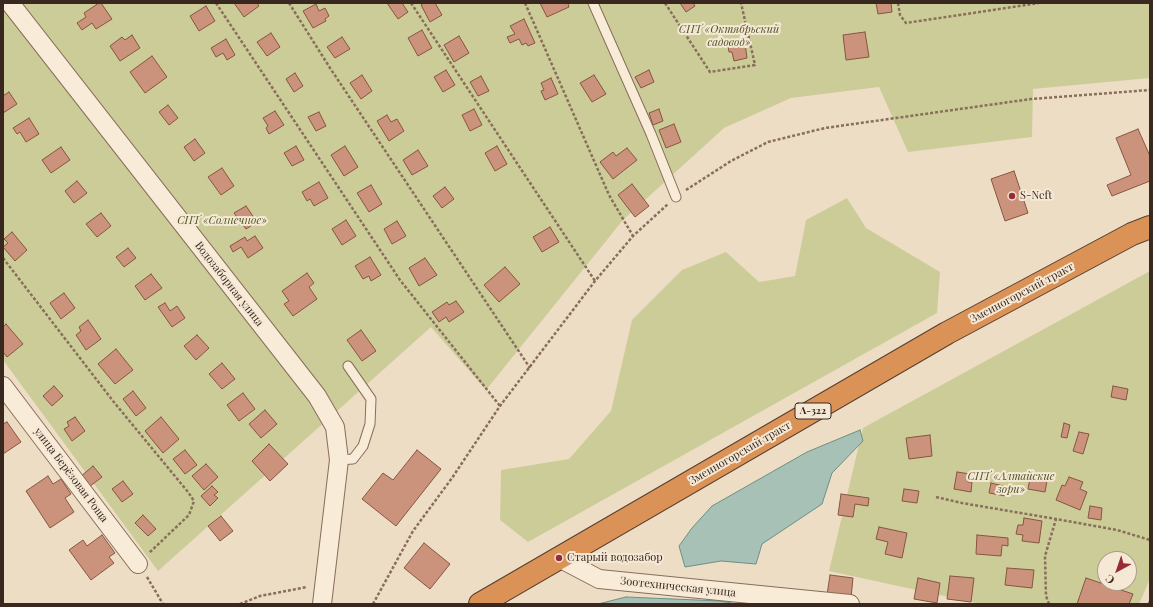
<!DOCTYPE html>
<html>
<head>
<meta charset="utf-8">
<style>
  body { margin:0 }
  #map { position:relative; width:1153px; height:607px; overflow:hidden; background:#eeddc5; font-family:"Playfair Display",serif }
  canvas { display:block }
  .frame { position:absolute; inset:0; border:4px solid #39281f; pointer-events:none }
  .north { position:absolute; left:1097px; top:551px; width:40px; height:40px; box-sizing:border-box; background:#f5e8d4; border:1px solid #aa9b8c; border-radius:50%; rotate:220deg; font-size:11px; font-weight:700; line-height:16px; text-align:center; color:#39281f }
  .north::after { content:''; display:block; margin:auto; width:14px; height:18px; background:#962c39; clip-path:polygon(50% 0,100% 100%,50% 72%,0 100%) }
</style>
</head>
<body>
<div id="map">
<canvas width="1153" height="607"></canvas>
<div class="frame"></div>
<div class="north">С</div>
</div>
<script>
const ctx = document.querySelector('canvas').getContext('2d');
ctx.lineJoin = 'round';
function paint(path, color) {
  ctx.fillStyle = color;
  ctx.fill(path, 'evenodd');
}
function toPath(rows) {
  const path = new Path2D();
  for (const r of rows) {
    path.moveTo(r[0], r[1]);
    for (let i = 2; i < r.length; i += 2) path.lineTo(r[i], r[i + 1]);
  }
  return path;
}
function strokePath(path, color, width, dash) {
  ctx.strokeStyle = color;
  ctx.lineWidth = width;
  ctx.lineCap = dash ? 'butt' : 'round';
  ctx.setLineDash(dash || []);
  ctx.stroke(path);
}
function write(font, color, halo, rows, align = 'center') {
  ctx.font = font + ' "Playfair Display",serif';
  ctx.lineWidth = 4;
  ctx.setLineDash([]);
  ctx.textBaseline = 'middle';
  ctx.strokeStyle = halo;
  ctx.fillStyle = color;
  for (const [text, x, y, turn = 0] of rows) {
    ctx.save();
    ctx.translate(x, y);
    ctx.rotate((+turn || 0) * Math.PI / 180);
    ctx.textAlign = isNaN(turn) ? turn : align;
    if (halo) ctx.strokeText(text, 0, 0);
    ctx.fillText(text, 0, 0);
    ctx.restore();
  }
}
paint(toPath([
  [3,3,1150,3,1150,78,1033,89,1032,137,908,152,879,87,791,98,724,128,623,220,486,390,431,327,158,571,3,360],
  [847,198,866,228,940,272,937,313,528,542,500,520,501,470,569,459,611,411,632,320,682,270,726,252,759,282,795,276,806,220],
  [1150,271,1150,579,1139,604,981,604,829,571,863,428],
  [1105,559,1129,559,1129,583,1105,583]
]), '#cc9');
const water = toPath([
  [860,430,863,441,832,473,822,504,762,544,756,564,721,561,685,567,679,546,692,528,712,506,807,452,860,430],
  [626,597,720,601,737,604,598,604,626,597]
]);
paint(water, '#a7c1b6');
strokePath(water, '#6d8f83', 1);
const building = toPath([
  [99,3,101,3,112,19,96,29,92,23,82,30,77,23,86,17,84,13,99,3],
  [234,3,257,3,259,6,244,17,234,3],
  [387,3,402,3,408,12,398,19,387,3],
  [424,3,435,3,442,15,430,22,421,5,424,3],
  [540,3,568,3,569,7,547,17,540,3],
  [680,3,693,3,695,6,686,12,680,3],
  [876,3,891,3,892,12,878,14,876,3],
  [316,4,319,11,325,8,329,16,325,19,326,21,313,28,303,11,316,4],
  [206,6,215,21,199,31,190,16,206,6],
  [524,19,535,43,528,46,526,43,522,45,519,39,510,43,507,37,515,34,510,26,524,19],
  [422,30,432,48,418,56,408,38,422,30],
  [865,32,869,57,846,60,843,35,865,32],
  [271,33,280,47,267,56,257,42,271,33],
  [132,35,140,48,120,61,110,46,122,37,125,40,132,35],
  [459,36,469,53,454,62,444,45,459,36],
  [342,37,350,49,335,58,327,47,342,37],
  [226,39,235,55,227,60,223,53,216,57,211,48,226,39],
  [745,43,747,58,734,61,732,52,729,52,728,46,745,43],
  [152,56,167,77,145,93,130,72,152,56],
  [446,70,455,85,443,92,434,77,446,70],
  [649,70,654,82,641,88,635,77,649,70],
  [295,73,303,86,294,92,286,79,295,73],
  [362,75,372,91,361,99,350,83,362,75],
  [594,75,606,94,592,102,580,83,594,75],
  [481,76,489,91,478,96,470,82,481,76],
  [551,78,558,94,545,100,541,91,544,90,541,83,551,78],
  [9,92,17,104,3,113,3,96,9,92],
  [168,105,178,118,169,125,159,112,168,105],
  [474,109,482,125,470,131,462,115,474,109],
  [659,109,663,121,653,125,649,113,659,109],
  [275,111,284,125,269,134,266,128,268,126,263,118,275,111],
  [319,112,326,126,316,131,308,117,319,112],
  [387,115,391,122,397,119,404,131,389,141,377,121,387,115],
  [29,118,39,134,26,142,20,132,17,134,13,128,29,118],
  [674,124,681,142,666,148,659,130,674,124],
  [1138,129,1150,156,1150,181,1112,196,1107,185,1131,175,1116,138,1138,129],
  [195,139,205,153,194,161,184,147,195,139],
  [296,146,304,160,292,166,284,153,296,146],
  [345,146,358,167,344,176,331,155,345,146],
  [497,146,507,164,495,171,485,153,497,146],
  [61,147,70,160,51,173,42,160,61,147],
  [627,148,637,160,613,179,600,162,613,152,616,156,627,148],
  [418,150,428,166,412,175,403,160,418,150],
  [222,168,234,186,221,195,208,177,222,168],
  [1014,171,1028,213,1005,221,991,179,1014,171],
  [77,181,87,193,74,203,65,191,77,181],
  [319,182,328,198,314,206,310,199,307,201,302,192,319,182],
  [632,184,649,206,635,217,618,195,632,184],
  [371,185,382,204,369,212,357,193,371,185],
  [445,187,454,199,442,208,433,196,445,187],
  [246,206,257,222,246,229,234,213,246,206],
  [101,213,111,226,97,237,86,224,101,213],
  [346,220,356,236,342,245,332,229,346,220],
  [397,221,406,236,392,244,384,229,397,221],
  [550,227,559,242,542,252,533,237,550,227],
  [12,232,27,250,15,261,3,247,8,243,4,239,12,232],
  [255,236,263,248,248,258,241,247,233,252,230,246,245,237,247,241,255,236],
  [128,248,136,258,124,267,116,257,128,248],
  [370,257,381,275,371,281,369,276,363,279,355,266,370,257],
  [425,258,437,275,419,286,409,268,425,258],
  [505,267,520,284,499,302,484,285,505,267],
  [307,273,314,283,309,287,317,299,293,316,284,304,289,301,282,291,307,273],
  [151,274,162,288,145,300,135,286,151,274],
  [64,293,75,308,61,319,50,303,64,293],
  [456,301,464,312,449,322,446,317,439,322,432,312,447,302,449,305,456,301],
  [165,303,170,311,177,306,185,318,172,327,158,307,165,303],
  [88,320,101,339,86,350,76,335,81,331,79,327,88,320],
  [6,324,23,344,7,357,3,352,3,327,6,324],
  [361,330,376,351,362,361,347,340,361,330],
  [197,335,209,348,196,360,184,346,197,335],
  [116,349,133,370,115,384,98,364,116,349],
  [222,363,235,379,222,389,209,374,222,363],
  [54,386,63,396,52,406,43,396,54,386],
  [1113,386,1128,389,1126,400,1111,397,1113,386],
  [133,391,146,408,136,416,123,399,133,391],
  [243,393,255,409,239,421,227,405,243,393],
  [265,410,277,424,261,438,249,424,265,410],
  [75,417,85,431,72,441,64,429,69,426,67,422,75,417],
  [161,417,179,439,163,453,145,431,161,417],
  [7,422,21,442,3,454,3,424,7,422],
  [1064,423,1070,425,1067,438,1061,437,1064,423],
  [1079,432,1089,434,1083,454,1073,451,1079,432],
  [930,435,932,456,909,459,906,438,930,435],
  [269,444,288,464,270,481,252,461,269,444],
  [185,450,197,465,185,474,173,459,185,450],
  [417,450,441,469,396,526,362,499,383,473,393,480,417,450],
  [206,464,218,477,204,490,192,476,206,464],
  [93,466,102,477,89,487,80,477,93,466],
  [957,472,970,474,968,482,972,482,971,492,954,489,957,472],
  [48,476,53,484,61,479,71,494,65,498,74,512,50,528,26,491,48,476],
  [1069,477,1083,482,1080,489,1087,492,1080,510,1056,500,1062,485,1065,486,1069,477],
  [1030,478,1047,481,1045,492,1028,489,1030,478],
  [123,481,133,494,122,502,112,489,123,481],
  [991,483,1008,487,1006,496,989,493,991,483],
  [212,486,218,492,214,495,218,498,210,506,201,496,212,486],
  [904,489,919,491,917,503,902,501,904,489],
  [841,494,869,498,868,506,855,504,853,517,838,515,841,494],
  [1090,506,1102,508,1101,520,1088,518,1090,506],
  [143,515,156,529,148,536,135,523,143,515],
  [221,516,233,531,220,541,208,526,221,516],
  [1024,518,1042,521,1039,543,1022,541,1023,535,1016,534,1018,525,1023,525,1024,518],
  [879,527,907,533,902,558,885,554,888,542,876,539,879,527],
  [102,535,115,553,109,557,114,563,91,580,69,550,83,540,87,546,102,535],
  [977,535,1008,538,1008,546,1002,545,1001,556,976,554,977,535],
  [424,543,450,564,430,589,404,568,424,543],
  [1007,568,1034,570,1032,588,1005,585,1007,568],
  [830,575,853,578,851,598,827,595,830,575],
  [950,576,974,578,971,602,947,599,950,576],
  [918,578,940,583,937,603,914,599,918,578],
  [1086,578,1133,594,1129,604,1077,604,1086,578]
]);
paint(building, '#cb937b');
strokePath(building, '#875541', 1);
const lane = toPath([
  [593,3,651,134,676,197],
  [339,460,353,459,363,446,370,424,371,399,348,366]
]);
const street = toPath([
  [10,3,317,396,335,427,339,460,322,604],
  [3,386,138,564],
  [559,558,599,579,850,604]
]);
const highway = toPath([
  [480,604,947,333,1132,234,1150,227]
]);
strokePath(lane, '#886e5b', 11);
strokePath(street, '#886e5b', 20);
strokePath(highway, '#563d2f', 24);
strokePath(toPath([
  [216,3,400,280,500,406],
  [289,3,330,68,530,368],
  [411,3,595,281],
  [525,3,609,195,633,236],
  [665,3,710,72,755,65,741,3],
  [898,3,900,15,906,23,1039,3],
  [686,190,731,161,768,142,825,128,1031,99,1150,90],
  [3,258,113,401,188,492,194,501,189,515,149,553],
  [936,497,962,503,1056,519],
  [147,577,163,604],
  [240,604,260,596,307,587],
  [373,604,413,531,452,478,500,406,595,281,633,236,668,204],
  [1049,604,1046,596,1045,556,1056,519,1117,530,1150,540],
  [1149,604,1150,601]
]), '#886e5b', 2.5, [3, 2]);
strokePath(lane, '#f8ebd8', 9);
strokePath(street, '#f8ebd8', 18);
strokePath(highway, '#db9257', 22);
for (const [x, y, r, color] of [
  [1012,196,4,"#962c39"],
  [559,558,4,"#962c39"]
]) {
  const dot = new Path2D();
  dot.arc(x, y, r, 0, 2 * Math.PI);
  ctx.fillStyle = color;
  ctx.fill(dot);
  strokePath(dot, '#f5e8d4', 1.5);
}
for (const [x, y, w] of [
  [813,411,36]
]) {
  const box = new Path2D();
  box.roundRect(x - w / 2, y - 8, w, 16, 3);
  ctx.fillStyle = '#f5e8d4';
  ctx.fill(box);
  strokePath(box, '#39281f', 1);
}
write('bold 10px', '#39281f', null, [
  ["А-322",813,411]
]);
write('italic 11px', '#4e5526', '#f5e8d4', [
  ["СНТ «Октябрьский",729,30],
  ["садовод»",729,43],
  ["СНТ «Солнечное»",222,221],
  ["СНТ «Алтайские",1011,477],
  ["зори»",1011,490]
]);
write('11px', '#39281f', '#f5e8d4', [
  ["S-Neft",1020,196],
  ["Старый водозабор",567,558]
], 'left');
write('11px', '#39281f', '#f5e8d4', [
  ["Водозаборная улица",229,284,52],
  ["Змеиногорский тракт",1022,293,-28],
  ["Змеиногорский тракт",740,453,-30],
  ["улица Берёзовая Роща",71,475,53],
  ["Зоотехническая улица",678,587,6]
]);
</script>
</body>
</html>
